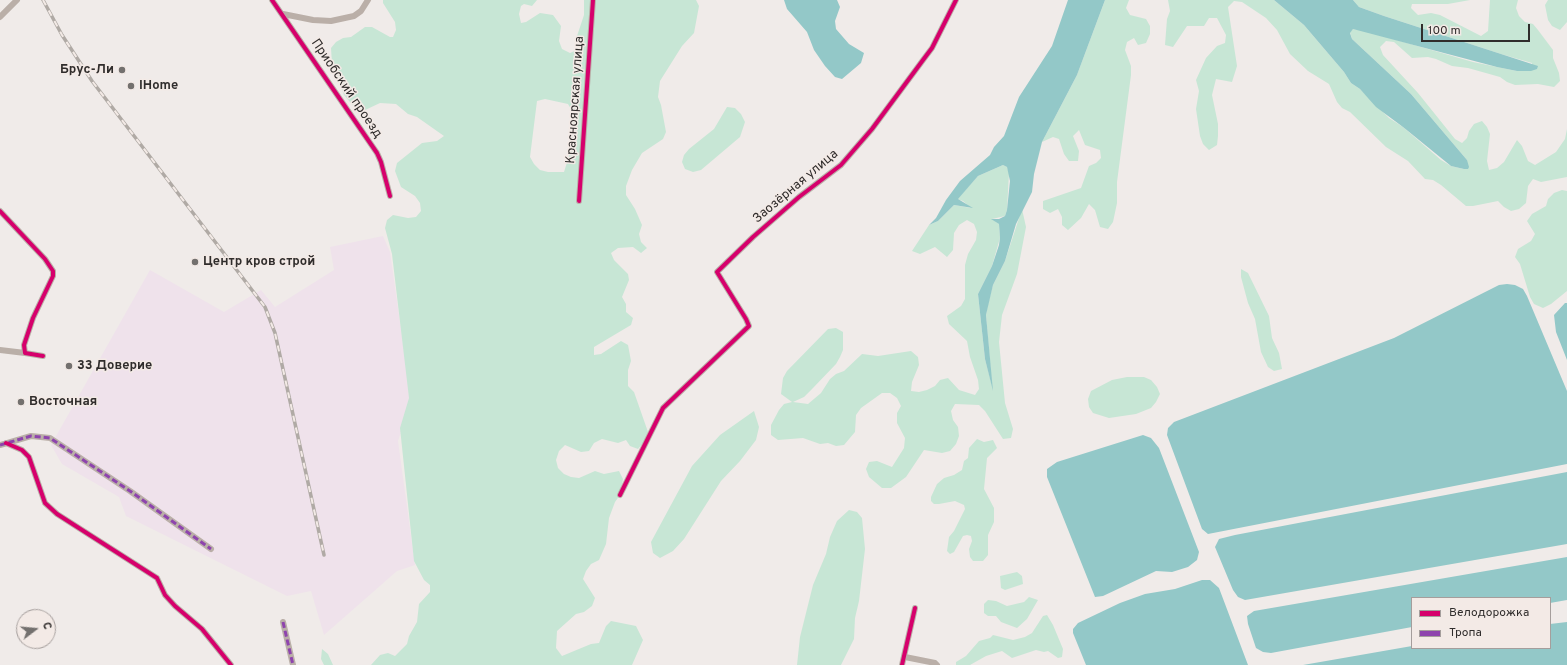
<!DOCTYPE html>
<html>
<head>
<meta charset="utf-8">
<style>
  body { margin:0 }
  #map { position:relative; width:1567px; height:665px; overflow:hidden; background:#f0ebe9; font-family:Overpass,sans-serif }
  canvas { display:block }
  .legend { position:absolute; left:1411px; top:597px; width:140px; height:52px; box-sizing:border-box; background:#f3eae6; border:1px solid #a59e9c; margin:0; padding:5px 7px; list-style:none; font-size:12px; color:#302d2c }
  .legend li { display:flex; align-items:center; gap:8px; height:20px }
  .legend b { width:20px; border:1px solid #a59e9c }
  .north { position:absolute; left:16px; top:609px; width:40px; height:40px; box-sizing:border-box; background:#f3eae6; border:1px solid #a59e9c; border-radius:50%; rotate:74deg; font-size:11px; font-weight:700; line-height:16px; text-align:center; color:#302d2c }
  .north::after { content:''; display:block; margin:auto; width:14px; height:18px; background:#73706e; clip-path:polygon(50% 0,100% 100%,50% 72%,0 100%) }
  .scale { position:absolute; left:1421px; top:24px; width:109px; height:18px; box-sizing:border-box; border:2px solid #302d2c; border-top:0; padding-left:5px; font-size:12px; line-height:14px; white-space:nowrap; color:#302d2c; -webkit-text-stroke:3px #f3eae6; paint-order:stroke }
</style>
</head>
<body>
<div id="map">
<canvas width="1567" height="665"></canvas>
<ul class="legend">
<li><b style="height:5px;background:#d6006c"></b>Велодорожка</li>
<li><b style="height:5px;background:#8e44ad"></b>Тропа</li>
</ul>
<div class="north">С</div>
<div class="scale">100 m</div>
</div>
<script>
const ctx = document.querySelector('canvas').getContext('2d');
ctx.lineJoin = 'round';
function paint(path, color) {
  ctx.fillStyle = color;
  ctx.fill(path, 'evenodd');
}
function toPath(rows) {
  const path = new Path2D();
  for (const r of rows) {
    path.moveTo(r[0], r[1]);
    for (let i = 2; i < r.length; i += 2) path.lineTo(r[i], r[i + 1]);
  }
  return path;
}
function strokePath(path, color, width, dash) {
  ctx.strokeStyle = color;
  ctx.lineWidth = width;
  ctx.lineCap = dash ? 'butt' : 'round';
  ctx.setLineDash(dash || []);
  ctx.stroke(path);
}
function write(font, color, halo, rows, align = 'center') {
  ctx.font = font + ' Overpass,sans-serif';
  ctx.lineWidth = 3;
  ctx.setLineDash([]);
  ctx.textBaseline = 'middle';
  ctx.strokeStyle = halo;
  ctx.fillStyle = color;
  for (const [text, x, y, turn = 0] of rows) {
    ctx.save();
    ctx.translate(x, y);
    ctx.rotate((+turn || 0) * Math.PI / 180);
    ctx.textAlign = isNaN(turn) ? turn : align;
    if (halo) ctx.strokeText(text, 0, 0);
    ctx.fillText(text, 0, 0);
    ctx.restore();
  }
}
paint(toPath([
  [383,236,390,252,406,364,410,404,398,441,415,565,397,571,324,635,311,591,287,596,126,516,119,497,62,464,51,445,150,270,224,312,261,290,275,307,334,270,330,247]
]), '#efe2eb');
paint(toPath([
  [383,0,537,0,532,6,524,4,521,6,519,14,521,23,526,22,540,13,553,15,561,26,559,41,562,49,570,53,577,50,579,47,577,36,584,15,584,0,696,0,699,6,694,33,682,46,660,81,658,97,661,105,666,132,663,139,642,153,632,170,626,186,626,195,635,209,642,225,639,234,641,242,647,248,641,253,633,247,618,248,611,253,614,260,628,274,629,280,622,297,626,304,626,312,633,318,631,325,594,347,594,355,601,354,621,341,628,345,631,361,628,370,628,386,634,392,648,432,644,442,638,449,630,446,626,440,618,443,602,439,594,443,589,451,581,452,565,445,559,451,556,460,558,468,564,474,571,477,579,478,595,471,604,474,619,471,623,479,620,495,615,502,609,518,606,544,599,560,591,564,586,571,583,579,595,598,592,606,584,612,576,614,557,631,556,648,562,656,591,644,599,643,606,626,611,621,636,626,643,640,632,665,371,665,380,655,388,653,395,656,407,644,409,636,417,622,419,604,430,592,430,585,424,580,414,561,400,428,409,398,392,254,385,228,387,220,393,215,408,218,416,217,421,211,420,203,415,196,401,187,395,171,397,163,422,143,437,141,444,136,417,117,408,114,396,104,380,103,363,111,355,108,344,95,332,64,331,48,336,42,343,38,351,37,365,27,372,27,390,37,393,37,396,30,395,22,383,3],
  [545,99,568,104,572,111,569,156,564,172,548,172,540,170,534,164,530,157,537,101],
  [1105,0,1129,0,1126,8,1130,15,1146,19,1150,26,1150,34,1146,43,1138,45,1134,38,1127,42,1125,50,1131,66,1131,75,1117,182,1117,203,1113,222,1108,229,1100,227,1095,210,1089,204,1081,218,1068,230,1062,225,1062,217,1058,209,1050,213,1043,209,1043,201,1081,188,1089,166,1096,163,1101,158,1100,150,1085,145,1079,130,1073,136,1079,151,1078,161,1069,161,1064,154,1059,139,1053,137,1042,142,1077,75],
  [1168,0,1274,0,1304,25,1344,72,1351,83,1360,89,1389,118,1403,127,1441,160,1451,166,1464,169,1467,160,1411,94,1352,39,1350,32,1353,29,1362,30,1473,62,1517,71,1531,71,1532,63,1501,54,1384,16,1359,7,1353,0,1470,0,1448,4,1412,4,1411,8,1418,15,1431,13,1440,15,1481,36,1488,31,1490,0,1518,0,1516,8,1519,16,1525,22,1533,24,1538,30,1553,50,1553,58,1559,73,1560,81,1554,87,1538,84,1515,85,1507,82,1500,77,1468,68,1452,66,1436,59,1428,57,1412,58,1394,42,1386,41,1380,47,1383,55,1418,93,1455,139,1462,143,1467,138,1469,131,1474,124,1482,121,1487,127,1490,134,1487,161,1489,170,1497,168,1504,162,1517,140,1522,146,1528,161,1535,165,1556,152,1565,139,1567,129,1567,177,1541,182,1533,179,1528,186,1526,203,1519,209,1511,211,1504,207,1498,201,1473,206,1466,206,1441,185,1433,180,1425,179,1408,161,1386,147,1350,112,1342,108,1337,102,1329,84,1308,71,1290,54,1277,30,1266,18,1242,2,1234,1,1228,7,1237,66,1232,82,1216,79,1212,95,1218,124,1218,136,1217,145,1209,150,1203,144,1200,136,1196,109,1199,91,1196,80,1206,58,1217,46,1225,43,1226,35,1217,18,1209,18,1204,26,1187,26,1173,47,1165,45,1167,19,1170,11],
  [1548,0,1567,0,1567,22,1560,30,1552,26,1548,20,1545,5],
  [727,107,735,108,741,114,745,122,740,137,701,170,693,172,685,169,682,162,684,155,689,149,714,129],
  [1003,165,1007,167,1009,173,1007,210,1005,216,992,219,999,224,1000,238,992,266,978,294,985,359,992,386,986,315,988,304,993,285,1005,261,1022,209,1026,227,1017,274,1002,315,999,342,1005,403,1013,429,1011,438,1003,439,985,411,979,405,955,404,951,411,953,420,958,427,959,436,956,444,950,451,942,453,924,450,906,477,891,488,882,488,869,477,866,469,869,462,877,461,892,467,904,448,905,438,897,423,897,413,901,406,897,398,890,393,882,393,861,408,856,415,855,432,844,445,836,446,828,443,820,444,803,438,778,440,771,435,771,425,779,410,784,404,792,402,781,394,783,378,787,371,828,329,836,328,843,332,843,350,840,357,836,364,813,388,804,397,793,402,808,404,821,393,830,379,836,374,844,371,862,354,878,356,911,351,918,357,919,365,912,382,911,391,919,392,927,390,935,386,940,380,948,378,959,390,975,395,979,389,978,380,970,357,967,341,949,324,947,316,961,306,965,299,965,265,968,254,976,240,977,232,974,224,967,220,959,225,954,233,953,250,947,257,935,247,920,254,912,251,929,225,938,221,954,205,971,208,963,201,957,199,978,176],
  [1562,190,1567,191,1567,291,1551,304,1543,308,1534,304,1530,297,1520,264,1515,257,1518,249,1531,241,1535,234,1527,221,1532,214,1546,206,1548,199,1554,193],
  [1241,269,1248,273,1269,316,1272,338,1279,353,1282,369,1274,371,1268,367,1261,352,1255,319,1248,303,1241,277],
  [1127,377,1144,377,1151,380,1157,387,1160,394,1156,402,1151,408,1136,414,1109,418,1093,413,1089,407,1088,399,1091,391,1112,380],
  [754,411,759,427,756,440,740,461,721,481,684,539,673,551,660,558,653,553,651,542,692,466,720,435],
  [977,439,984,442,993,440,997,448,987,458,984,489,994,508,994,522,988,535,988,555,983,561,973,561,970,557,969,549,972,541,971,536,967,535,963,536,954,552,950,554,947,551,949,537,954,531,965,509,964,505,955,501,939,504,934,504,931,501,931,497,937,484,944,478,954,475,962,470,964,461,968,458,969,448],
  [849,510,857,512,862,518,865,549,859,601,855,618,854,639,841,665,797,665,800,637,813,585,826,554,830,537,837,521],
  [1017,572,1022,576,1023,584,1005,590,1001,588,1000,576],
  [1029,597,1038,600,1027,619,1017,628,1001,622,996,616,988,616,984,613,984,604,988,600,996,601,1007,606,1024,602],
  [1047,615,1053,625,1063,649,1062,657,1058,658,1048,651,1044,652,1036,650,1012,658,1002,651,986,656,970,665,956,665,956,662,966,656,979,641,990,638,993,635,1013,640,1025,637,1032,633,1043,616],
  [322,649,328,654,333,665,324,665,321,659]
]), '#c7e6d5');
paint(toPath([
  [784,0,837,0,840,7,835,21,836,29,849,44,864,53,861,63,842,79,835,77,825,66,814,50,807,32,787,9],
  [1068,0,1105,0,1077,75,1042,142,1034,174,1032,192,1016,224,1005,261,993,285,986,315,993,391,985,359,978,294,992,266,999,245,1000,238,999,224,991,219,999,219,1005,216,1007,210,1010,181,1007,167,1003,165,978,176,958,199,973,208,954,205,938,221,929,225,936,218,946,200,960,181,990,155,994,147,1004,136,1019,97,1052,46],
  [1274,0,1353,0,1359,7,1384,16,1538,66,1537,69,1531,71,1517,71,1497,67,1353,29,1350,33,1352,39,1411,94,1467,160,1469,167,1468,169,1464,169,1451,166,1403,127,1376,107,1360,89,1351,83,1344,72,1304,25],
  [1507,284,1515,285,1523,289,1527,296,1567,391,1567,464,1208,534,1202,529,1167,435,1168,428,1174,422,1394,338,1499,285],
  [1565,303,1567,303,1567,360,1556,332,1554,315],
  [1143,435,1151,438,1159,448,1199,552,1197,560,1188,567,1172,572,1156,571,1103,596,1095,597,1047,477,1047,469,1057,462],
  [1567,472,1567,544,1245,600,1238,597,1233,590,1215,547,1219,539,1235,535],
  [1567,557,1567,600,1550,603,1550,598,1412,598,1412,627,1271,653,1263,652,1256,648,1248,624,1247,616,1254,611],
  [1202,580,1210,580,1219,588,1248,665,1086,665,1073,633,1073,629,1078,623,1120,603,1145,594,1175,589],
  [1567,622,1567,665,1303,665,1412,646,1412,648,1550,648,1550,624]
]), '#93c8c8');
strokePath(toPath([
  [272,0,377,153,381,162,390,196],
  [283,14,313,20,331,21,354,16,361,11,368,0],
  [0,17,17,0],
  [579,201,593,0],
  [0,211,45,259,53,271,53,276,33,318,24,345,25,353,43,356],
  [0,350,25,353],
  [6,443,22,450,29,457,45,503,57,514,157,578,165,595,175,606,202,629,231,665],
  [0,445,31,436,50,438,130,491,211,549],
  [620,495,663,408,749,326,746,319,717,272,753,237,799,197,841,165,872,129,923,60,932,48,956,0],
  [283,622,293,665],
  [905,657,935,663,937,665],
  [902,665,915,608]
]), '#baafa8', 6);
const rail = toPath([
  [43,0,62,35,92,81,265,307,275,333,324,555]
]);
strokePath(rail, '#b0aaa5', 3.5);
strokePath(rail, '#f3eae6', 2, [6]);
strokePath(toPath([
  [0,445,31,436,50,438,130,491,211,549],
  [283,622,293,665]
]), '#8e44ad', 3, [6, 3]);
strokePath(toPath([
  [272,0,377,153,381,162,390,196],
  [579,201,593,0],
  [0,211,45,259,53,271,53,276,33,318,24,345,25,353,43,356],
  [6,443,22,450,29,457,45,503,57,514,157,578,165,595,175,606,202,629,231,665],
  [620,495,663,408,749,326,746,319,717,272,753,237,799,197,841,165,872,129,923,60,932,48,956,0],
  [902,665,915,608]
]), '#d6006c', 4);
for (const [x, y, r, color] of [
  [122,70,4,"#73706e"],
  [131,86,4,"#73706e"],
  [195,262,4,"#73706e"],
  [69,366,4,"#73706e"],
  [21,402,4,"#73706e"]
]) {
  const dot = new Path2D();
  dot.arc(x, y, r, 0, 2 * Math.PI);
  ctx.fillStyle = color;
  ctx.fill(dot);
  strokePath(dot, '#f3eae6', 1.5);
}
write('bold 13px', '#302d2c', '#f3eae6', [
  ["Брус-Ли",114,70,"right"],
  ["IHome",139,86],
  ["Центр кров строй",203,262],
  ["33 Доверие",77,366],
  ["Восточная",29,402]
], 'left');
write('13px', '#302d2c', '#f3eae6', [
  ["Приобский проезд",346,89,56],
  ["Красноярская улица",576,100,-86],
  ["Заозёрная улица",796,187,-40]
]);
</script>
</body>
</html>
